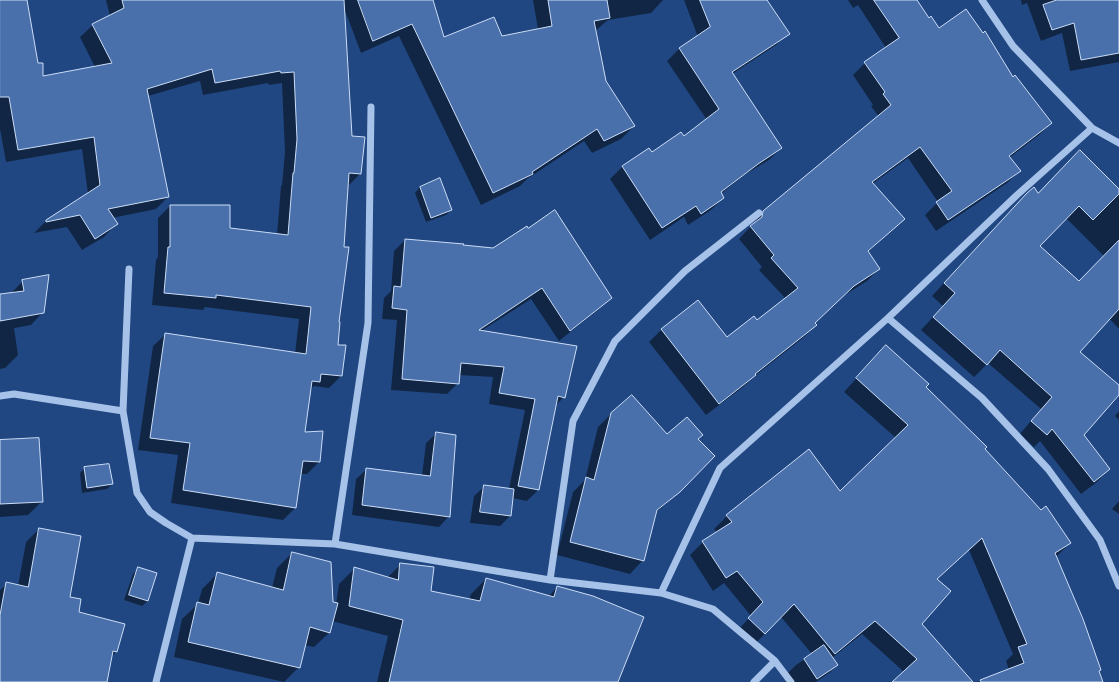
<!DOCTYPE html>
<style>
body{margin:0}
canvas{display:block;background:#204782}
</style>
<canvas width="1119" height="682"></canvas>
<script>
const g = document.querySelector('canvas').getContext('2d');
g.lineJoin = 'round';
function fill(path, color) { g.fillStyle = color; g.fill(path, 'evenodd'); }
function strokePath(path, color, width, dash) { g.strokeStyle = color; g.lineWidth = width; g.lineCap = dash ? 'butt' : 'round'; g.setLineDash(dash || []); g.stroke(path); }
const shadow = new Path2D(`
 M 0,0 L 26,0 L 37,65 L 42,77 L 95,67 L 80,37 L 93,25 L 110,16 L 106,0 L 432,0 L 443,38 L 501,37 L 538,29 L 533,0 L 663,0 L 651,13 L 608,20 L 595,31 L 606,81 L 634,126 L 621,139 L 592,153 L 584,141 L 527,179 L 520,186 L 481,205 L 399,36 L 361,53 L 344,8 L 351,137 L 360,174 L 347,187 L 337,345 L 341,376 L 329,388 L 314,386 L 309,391 L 304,433 L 319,462 L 307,474 L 300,474 L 295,508 L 283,520 L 171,503 L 178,455 L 138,450 L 153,346 L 166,334 L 295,354 L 299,319 L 205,307 L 203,310 L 152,305 L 156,260 L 158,257 L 158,218 L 170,206 L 229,229 L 277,235 L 281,186 L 282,185 L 285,152 L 282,83 L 269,85 L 268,83 L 203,95 L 200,81 L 148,96 L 168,197 L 156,209 L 112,218 L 116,224 L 104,237 L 82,250 L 67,227 L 34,233 L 46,221 L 88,194 L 82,149 L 6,162 L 0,129 Z
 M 684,0 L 768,0 L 766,1 L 788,33 L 776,45 L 732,74 L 781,148 L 769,160 L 744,175 L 721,194 L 723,198 L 711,210 L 688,225 L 684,217 L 650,240 L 610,179 L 622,167 L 649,150 L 651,154 L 684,138 L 707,120 L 667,61 L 680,48 L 698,37 Z
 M 848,0 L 916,0 L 928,20 L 939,29 L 1013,78 L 1051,123 L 1039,135 L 1009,158 L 1019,171 L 1007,183 L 936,231 L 925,215 L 938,202 L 908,158 L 872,184 L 891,231 L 868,252 L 879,269 L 867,281 L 840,298 L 814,323 L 816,325 L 804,337 L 756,375 L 743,387 L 706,415 L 649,342 L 662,329 L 727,338 L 757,321 L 786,299 L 759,270 L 762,267 L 739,239 L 764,212 L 879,117 L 871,106 L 873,105 L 853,75 L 865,63 L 886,48 L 858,5 L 853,8 Z
 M 1021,0 L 1119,0 L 1119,62 L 1070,71 L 1062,33 L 1041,41 L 1027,3 L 1022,5 Z
 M 440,180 L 451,210 L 446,215 L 426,222 L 415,193 L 420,187 Z
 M 1119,190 L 1119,329 L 1109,318 L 1079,352 L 1119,387 L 1119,394 L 1083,435 L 1109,469 L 1097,482 L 1081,494 L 1040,441 L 1034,447 L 1020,434 L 1041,409 L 988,363 L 974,377 L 921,330 L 943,306 L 932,296 L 1015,206 L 1038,194 ZM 1066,218 L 1104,256 L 1079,282 L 1039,247 Z
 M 405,240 L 611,297 L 600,308 L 559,341 L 531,299 L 481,331 L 564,397 L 554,407 L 538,490 L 527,501 L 512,498 L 510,516 L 500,526 L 470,523 L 474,496 L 485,486 L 509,489 L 525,410 L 489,404 L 493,377 L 459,375 L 458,383 L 447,394 L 391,390 L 397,320 L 382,319 L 384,298 L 391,291 L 394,251 Z
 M 23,281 L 43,312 L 31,325 L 14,328 L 18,355 L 5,368 L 0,369 L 0,295 L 10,294 Z
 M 873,360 L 925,387 L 1070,543 L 1056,557 L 1102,682 L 978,682 L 1009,670 L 1006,661 L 1013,654 L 969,550 L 937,579 L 921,624 L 971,682 L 893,682 L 904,672 L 862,634 L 832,658 L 837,665 L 829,673 L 816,682 L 785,682 L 790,677 L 788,673 L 796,665 L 812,654 L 781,617 L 752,647 L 736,632 L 751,616 L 724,583 L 713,591 L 690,555 L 703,542 L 717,532 L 714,529 L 727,516 L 840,493 L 896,438 L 844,392 Z
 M 1119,411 L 1119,420 L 1115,416 Z
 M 612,413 L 667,435 L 680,491 L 655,513 L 643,560 L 630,574 L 557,555 L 573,492 L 585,480 L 598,427 Z
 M 437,433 L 449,516 L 439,527 L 352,515 L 356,479 L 367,469 L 422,476 L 426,443 Z
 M 0,441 L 42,501 L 28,515 L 0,517 Z
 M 85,468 L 112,484 L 107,489 L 82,493 L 80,473 Z
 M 1119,501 L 1119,514 L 1112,509 Z
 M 39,529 L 69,598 L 78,613 L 124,625 L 116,652 L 111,657 L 106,682 L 0,682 L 0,590 L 7,584 L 18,586 L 26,542 Z
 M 292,553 L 332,603 L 336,604 L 339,584 L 354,569 L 387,578 L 401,564 L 430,591 L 469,600 L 471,594 L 486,579 L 549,596 L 557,587 L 617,682 L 377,682 L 388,636 L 332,621 L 330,632 L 314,647 L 304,645 L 299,667 L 284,682 L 174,657 L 182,619 L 198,604 L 202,589 L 217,574 L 272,588 L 277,568 Z
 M 138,569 L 156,574 L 148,601 L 142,606 L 124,600 L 133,574 Z`);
const building = new Path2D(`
 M 0,0 L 27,0 L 38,63 L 43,63 L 43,76 L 112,63 L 92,24 L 124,8 L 122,0 L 344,0 L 352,136 L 365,137 L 361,174 L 349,173 L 344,247 L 349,247 L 339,322 L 340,322 L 338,345 L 346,345 L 342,376 L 321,374 L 320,382 L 312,381 L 305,432 L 323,431 L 320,462 L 303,461 L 296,508 L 183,490 L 190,443 L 150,438 L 165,333 L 306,354 L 311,307 L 216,295 L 216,298 L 164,293 L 168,247 L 170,247 L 170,205 L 230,205 L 230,228 L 288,235 L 293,173 L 294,173 L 297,139 L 294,72 L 281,73 L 280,71 L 215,83 L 212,69 L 147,89 L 169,197 L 108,209 L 118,224 L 95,239 L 80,215 L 46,222 L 46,220 L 100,185 L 94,137 L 18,150 L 9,97 L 0,97 Z
 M 358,0 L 433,0 L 444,37 L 494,17 L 502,36 L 552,26 L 548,0 L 607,0 L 610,18 L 594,21 L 606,81 L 635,126 L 604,141 L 597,129 L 532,172 L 533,174 L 493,193 L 412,24 L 373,41 Z
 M 700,0 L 767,0 L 790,34 L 732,72 L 782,148 L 758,164 L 721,192 L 724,198 L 701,214 L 696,206 L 662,228 L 622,166 L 649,148 L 652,152 L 681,132 L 684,136 L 719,109 L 679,48 L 710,27 Z
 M 874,0 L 917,0 L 929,18 L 931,16 L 939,28 L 966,9 L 983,33 L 985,31 L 1013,77 L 1015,75 L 1052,123 L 1009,156 L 1021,171 L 948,220 L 936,202 L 952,191 L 920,147 L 872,182 L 905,219 L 868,251 L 880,269 L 854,286 L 815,323 L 817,325 L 755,374 L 756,375 L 719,404 L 661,329 L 698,300 L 727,337 L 754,316 L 757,320 L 798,288 L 771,258 L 774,255 L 750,226 L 762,217 L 763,211 L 891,105 L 883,94 L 885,92 L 864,62 L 899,38 Z
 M 1057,0 L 1119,0 L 1119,53 L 1081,60 L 1074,23 L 1052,30 L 1043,5 Z
 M 1080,150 L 1119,189 L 1119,194 L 1093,220 L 1079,206 L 1040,246 L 1079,281 L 1119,240 L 1119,309 L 1080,352 L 1119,385 L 1119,395 L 1084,435 L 1110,469 L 1094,482 L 1052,429 L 1047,435 L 1031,421 L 1052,397 L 1000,350 L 987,365 L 933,317 L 955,293 L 944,283 L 1027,193 L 1034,187 L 1038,193 Z
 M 440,178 L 452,210 L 431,218 L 420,187 Z
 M 555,210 L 612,298 L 570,331 L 542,288 L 479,330 L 577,346 L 565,398 L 558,396 L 539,490 L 518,486 L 535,399 L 499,393 L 504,367 L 461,363 L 459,384 L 402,379 L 407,310 L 392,308 L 394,286 L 401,287 L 405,239 L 464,244 L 463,245 L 493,248 L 527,226 L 528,228 Z
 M 49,275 L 44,313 L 0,321 L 0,294 L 24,291 L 22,280 Z
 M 886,345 L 929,384 L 926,387 L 987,447 L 985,449 L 1041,510 L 1046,506 L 1071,543 L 1055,553 L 1083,619 L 1101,670 L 1099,671 L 1103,682 L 981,682 L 980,680 L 1024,663 L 1018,647 L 1027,644 L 982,538 L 937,579 L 951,591 L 922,624 L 973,682 L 892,682 L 917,659 L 875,621 L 835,654 L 794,604 L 765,634 L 748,618 L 763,602 L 737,571 L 726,578 L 702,541 L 732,522 L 726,515 L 809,449 L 840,491 L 908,425 L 856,378 Z
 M 632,395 L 667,434 L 687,417 L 703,435 L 698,439 L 715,456 L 680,492 L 657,510 L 644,561 L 570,542 L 586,477 L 594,480 L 611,413 Z
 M 436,432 L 456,435 L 450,517 L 362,505 L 366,468 L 430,476 Z
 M 39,438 L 43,502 L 0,504 L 0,440 Z
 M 109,464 L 113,484 L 87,488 L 84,467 Z
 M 484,485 L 514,489 L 511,516 L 480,512 Z
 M 39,528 L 81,536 L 70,597 L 81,599 L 79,612 L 125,624 L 117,652 L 113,651 L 107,682 L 0,682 L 0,615 L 6,582 L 28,587 Z
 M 292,552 L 331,562 L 333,602 L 338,603 L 330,633 L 310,627 L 300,668 L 188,642 L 197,602 L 209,605 L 217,572 L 283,590 Z
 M 400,563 L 434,567 L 431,591 L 480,601 L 486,578 L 554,597 L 557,586 L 593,596 L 644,617 L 618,682 L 389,682 L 403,620 L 349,606 L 354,567 L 398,580 Z
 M 138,567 L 157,573 L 148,601 L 129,595 Z
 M 824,645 L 838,665 L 817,679 L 804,659 Z`);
const minor = new Path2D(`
 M 982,0 L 1013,46 L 1092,128 L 1119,143
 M 129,269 L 123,411 L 137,493 L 150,512 L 166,523 L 192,538 L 335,544 L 550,580 L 661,593 L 713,609 L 775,661 L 791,682
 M 888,318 L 982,398 L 1048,469 L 1100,540 L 1119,586
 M 0,396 L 14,394 L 123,411
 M 335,544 L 368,323 L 371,107
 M 550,580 L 573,421 L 615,341 L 685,271 L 759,213
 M 661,593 L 720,468 L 888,318 L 1017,195 L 1092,128
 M 156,682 L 192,538
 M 754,682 L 775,661`);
fill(shadow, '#0007');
fill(building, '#4970ab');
strokePath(building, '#cbddf6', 1);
strokePath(minor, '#a7c2e8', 7);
</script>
